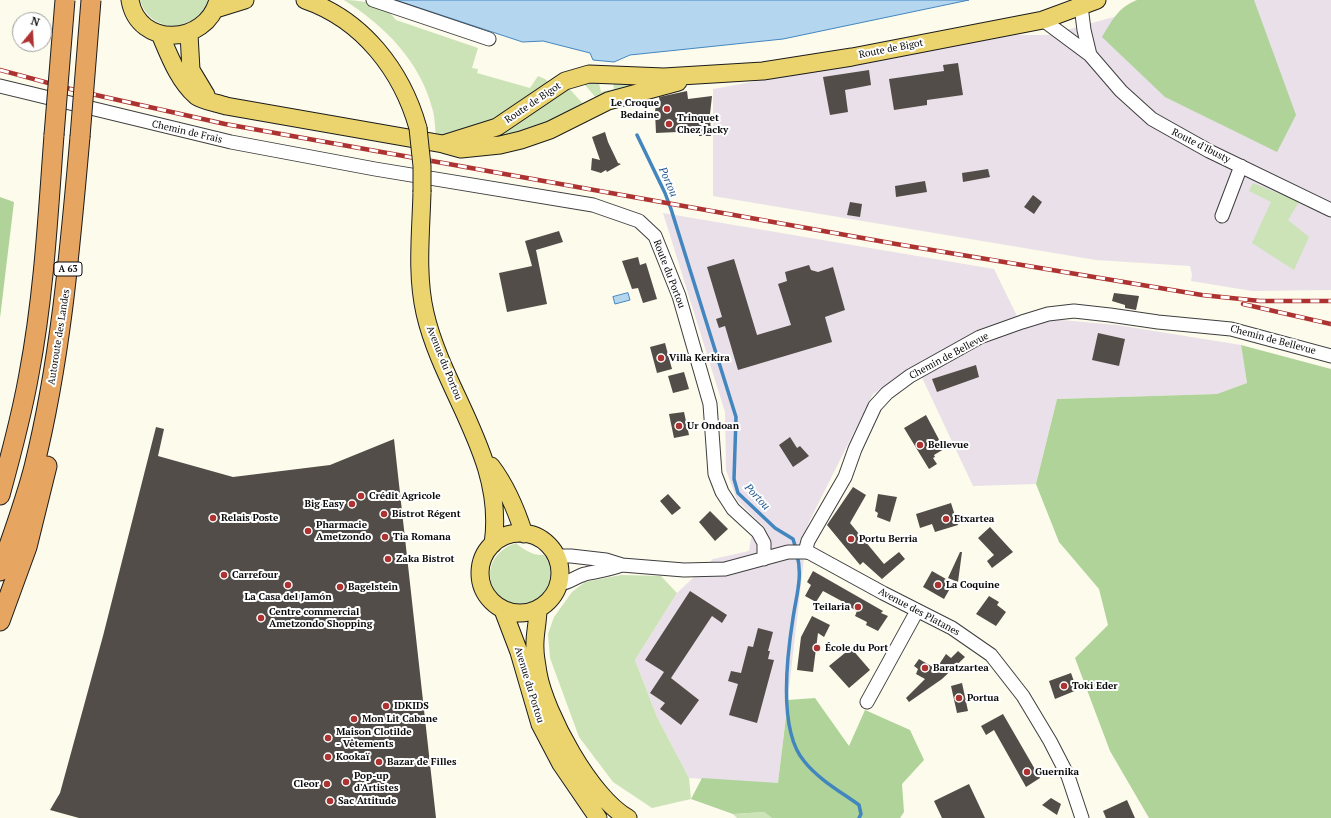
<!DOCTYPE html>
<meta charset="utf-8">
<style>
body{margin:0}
#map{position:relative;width:1331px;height:818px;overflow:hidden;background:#fdfbeb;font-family:"PT Serif",serif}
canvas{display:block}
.north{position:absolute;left:12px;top:12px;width:40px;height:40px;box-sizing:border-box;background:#fff;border:1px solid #9d9d9d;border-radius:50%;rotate:18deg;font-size:11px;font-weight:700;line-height:16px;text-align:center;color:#0b0b0b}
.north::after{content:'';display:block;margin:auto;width:14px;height:18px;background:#ac3331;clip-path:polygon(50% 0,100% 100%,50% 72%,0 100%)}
</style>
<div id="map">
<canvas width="1331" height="818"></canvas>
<div class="north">N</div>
</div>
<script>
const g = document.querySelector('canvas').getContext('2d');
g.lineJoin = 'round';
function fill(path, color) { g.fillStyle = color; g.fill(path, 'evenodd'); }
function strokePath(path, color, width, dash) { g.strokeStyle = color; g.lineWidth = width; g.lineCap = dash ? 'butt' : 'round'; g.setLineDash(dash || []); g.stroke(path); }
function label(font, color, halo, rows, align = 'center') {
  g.font = font + ' "PT Serif",serif'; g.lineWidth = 4; g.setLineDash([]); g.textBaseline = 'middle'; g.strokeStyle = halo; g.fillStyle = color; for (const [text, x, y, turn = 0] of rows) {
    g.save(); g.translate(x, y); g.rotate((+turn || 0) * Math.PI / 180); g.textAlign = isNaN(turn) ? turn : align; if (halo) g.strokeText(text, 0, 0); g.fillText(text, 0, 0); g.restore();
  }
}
const industrial = new Path2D(`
 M 1176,0 L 1331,0 L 1331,290 L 1252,291 L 1191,281 L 1192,275 L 1190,266 L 1096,260 L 713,196 L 713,89 L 1015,35 L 1048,35 Z
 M 663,213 L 994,269 L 1017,316 L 1117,325 L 1241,345 L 1247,383 L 1217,394 L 1057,399 L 1036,484 L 973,486 L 917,367 L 873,394 L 808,524 L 778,784 L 689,778 L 657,717 L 635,660 L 677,593 L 713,559 L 749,551 L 751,538 L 764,527 L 737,500 L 726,470 L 725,412 Z`);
const green = new Path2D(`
 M 140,0 L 209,0 C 198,34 150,35 140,0 Z
 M 344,0 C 362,0 385,4 396,20 L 478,48 L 472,68 L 478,69 L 477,73 L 530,88 L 538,76 L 545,79 L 550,83 L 505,115 L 436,138 C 435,129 435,119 433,111 C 421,62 385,26 344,0 Z
 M 598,79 L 601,92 L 614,89 L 613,81 L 652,82 L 597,99 L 585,85 L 585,80 Z
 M 567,86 L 585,106 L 559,121 L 483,144 Z
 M 1253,183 L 1299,202 L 1288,220 L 1309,237 L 1294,270 L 1252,243 L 1271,202 L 1249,191 Z
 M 516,543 C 524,550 534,556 544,555 C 551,564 553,576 548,587 C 545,594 538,600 530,602 C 492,615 470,559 516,543 Z
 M 621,575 L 661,576 L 677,593 L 635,660 L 657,717 L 689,778 L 691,799 L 652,808 L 613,782 L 579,737 L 550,658 L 548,634 L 554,617 L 572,592 L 585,582 Z
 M 764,812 L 772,818 L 737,818 L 733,814 Z`);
const forest = new Path2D(`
 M 1137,0 L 1254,0 L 1296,115 L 1277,152 L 1165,97 L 1102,37 C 1112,21 1118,7 1137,0 Z
 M 0,197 L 14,202 L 0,318 Z
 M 1241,345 L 1331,369 L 1331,818 L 1149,818 L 1110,751 L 1075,658 L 1108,625 L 1099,589 L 1059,542 L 1036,484 L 1057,399 L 1217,394 L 1247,383 Z
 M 815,698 L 849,746 L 865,710 L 910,730 L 924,760 L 902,784 L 904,812 L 900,818 L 772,818 L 764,812 L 733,814 L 691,799 L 702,778 L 778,783 L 788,700 Z`);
const water = new Path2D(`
 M 396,0 L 969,0 L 783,39 L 630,55 L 614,62 L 593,60 L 590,53 L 543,41 L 523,42 Z
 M 628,293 L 630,300 L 615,304 L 613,297 Z`);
const stream = new Path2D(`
 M 637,135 L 665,193 L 671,209 L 736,417 L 734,479 L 738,493 L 775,528 L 793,539 L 796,549
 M 797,555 C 803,576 796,597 793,618 C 787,656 778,730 804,761 C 818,779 841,792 859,805 L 861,814 L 859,818`);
const building = new Path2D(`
 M 958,63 L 963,95 L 927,100 L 927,105 L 894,110 L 889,79 L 944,71 L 943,65 Z
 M 869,70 L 871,85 L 845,90 L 848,112 L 830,115 L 823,77 Z
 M 687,91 L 688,99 L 712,96 L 710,114 L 711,136 L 699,136 L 699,131 L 656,133 L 655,112 L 656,103 L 660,103 L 659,97 Z
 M 605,132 L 608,142 L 618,163 L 621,164 L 607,172 L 606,170 L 601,173 L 591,170 L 592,158 L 600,160 L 592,137 Z
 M 988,169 L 990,177 L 963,182 L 962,173 Z
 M 925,181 L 927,192 L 896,197 L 895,186 Z
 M 1033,195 L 1042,202 L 1034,214 L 1024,207 Z
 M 850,202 L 862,204 L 860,217 L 847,215 Z
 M 559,231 L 563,242 L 536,250 L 547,304 L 507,312 L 499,273 L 532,266 L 525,241 Z
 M 638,257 L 640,265 L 646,263 L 657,299 L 643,303 L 638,288 L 632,289 L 622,261 Z
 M 734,259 L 757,335 L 791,325 L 778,284 L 787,281 L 785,272 L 809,265 L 811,270 L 818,272 L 833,267 L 845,310 L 825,317 L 832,342 L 738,370 L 725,326 L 719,328 L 716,319 L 722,317 L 707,267 Z
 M 1114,293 L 1139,296 L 1136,310 L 1125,308 L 1125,305 L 1112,301 Z
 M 1098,333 L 1125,339 L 1119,366 L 1092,360 Z
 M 665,343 L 672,369 L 657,373 L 650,347 Z
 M 976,365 L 979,377 L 937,392 L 932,379 Z
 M 684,372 L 689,389 L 673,393 L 668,376 Z
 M 684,412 L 689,435 L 674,438 L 669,414 Z
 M 926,415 L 944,449 L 934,455 L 935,457 L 933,458 L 937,464 L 929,469 L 904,428 Z
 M 156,427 L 164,429 L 158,456 L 233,477 L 330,465 L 394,439 L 436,818 L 79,818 L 50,810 L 60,793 L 103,636 Z
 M 790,437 L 797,448 L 800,446 L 809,456 L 793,467 L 779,445 Z
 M 853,487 L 866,495 L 850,523 L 884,564 L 899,552 L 905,559 L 882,579 L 863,562 L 860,565 L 827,525 Z
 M 668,494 L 681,508 L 672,515 L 660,501 Z
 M 878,494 L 897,497 L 890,522 L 877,517 L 878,513 L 875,511 Z
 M 951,503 L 958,525 L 935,532 L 932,524 L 920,528 L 916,514 Z
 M 710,511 L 728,529 L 715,541 L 699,522 Z
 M 990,527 L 1013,552 L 992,568 L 987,561 L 994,555 L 978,538 Z
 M 960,552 L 962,552 L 958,582 L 948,578 Z
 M 813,571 L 883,611 L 881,613 L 888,616 L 878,631 L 866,625 L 867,622 L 855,616 L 857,611 L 848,606 L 849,605 L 823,591 L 816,602 L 805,596 L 811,585 L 807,582 Z
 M 932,571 L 953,583 L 944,599 L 923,587 Z
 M 690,591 L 727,615 L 722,623 L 712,616 L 671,678 L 699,700 L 681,725 L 660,709 L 665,703 L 650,693 L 664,672 L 645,660 Z
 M 989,596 L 999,602 L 997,605 L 1006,612 L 996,626 L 976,614 Z
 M 812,616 L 830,625 L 824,637 L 818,633 L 813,672 L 797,670 L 801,637 Z
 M 758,628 L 773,632 L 768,651 L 770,651 L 768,659 L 774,660 L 757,723 L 729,715 L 738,684 L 728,681 L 731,671 L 741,673 L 748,646 L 753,647 Z
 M 851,648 L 870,670 L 849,688 L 829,666 Z
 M 958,651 L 965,657 L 942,679 L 909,702 L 906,698 L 925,679 L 916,674 L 918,669 L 914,666 L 919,659 L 936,669 L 946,654 L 951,658 Z
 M 1071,673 L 1077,690 L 1055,699 L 1049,681 Z
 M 962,683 L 968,711 L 957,713 L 951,686 Z
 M 1003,714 L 1040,778 L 1026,787 L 994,730 L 986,735 L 981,726 Z
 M 969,784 L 985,818 L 942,818 L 934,801 Z
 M 1051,798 L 1061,804 L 1057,815 L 1042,805 Z
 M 1127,800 L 1135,818 L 1106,818 L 1103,811 Z`);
const minor = new Path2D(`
 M 373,0 L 489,39
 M 1081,6 L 1084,30 L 1090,55
 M 1043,20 L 1090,55 L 1121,91 L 1152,119 L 1209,151 L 1331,210
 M 0,86 L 231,142 L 375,169 L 593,205 L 639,221 L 655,236 L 679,296 L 710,404 L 715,474 L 722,492 L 733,509 L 758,532 L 764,543 L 764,559
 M 1222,216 L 1241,166
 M 805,552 L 808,541 L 845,477 L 855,449 L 875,406 L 887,393 L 910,376 L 980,337 L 1022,322 L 1048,314 L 1074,311 L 1110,315 L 1158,322 L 1231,329 L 1331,356
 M 556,556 L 571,556 L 606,560 L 622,565 L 684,570 L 725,569 L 788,552 L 805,552 L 810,553 L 883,593 L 952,628 L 991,655 L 1023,696 L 1050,741 L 1068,776 L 1082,818
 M 559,584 C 569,583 575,577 585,574 C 598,571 609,570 622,565
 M 867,702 L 917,611`);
const major = new Path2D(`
 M 130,0 C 138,48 206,46 218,0
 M 305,0 C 363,20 402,71 418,128
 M 216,9 L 245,0
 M 160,34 C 169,55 178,80 196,96 C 203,101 217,103 226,106 L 443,144 L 461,149 L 500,145 L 521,140 L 550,130 L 608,101 L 678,82
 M 189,34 L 191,70 L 206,95
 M 443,144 L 497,127 L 565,81 L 589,74 L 664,77 L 763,71 L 852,57 L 1043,20 L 1097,0
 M 422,192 C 421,232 416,274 425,313 C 443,392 506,459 493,544
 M 491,466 C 507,487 516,509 524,534
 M480 573a40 40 0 1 1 80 0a40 40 0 1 1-80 0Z
 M 538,609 C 538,623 534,636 535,649 C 535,657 537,665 538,673 C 545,713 591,798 628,818
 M 503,610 L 519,652 L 540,724 L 561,764 L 598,818`);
const highway = new Path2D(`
 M 0,495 C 11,455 22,414 29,374 C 44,295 48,215 54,135
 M 0,571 C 12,537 25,502 34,467 C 61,358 70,248 80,137
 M 0,621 L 27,547 L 47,466`);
const rail = new Path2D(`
 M 0,70 L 78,91 L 225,124 L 896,244 L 1202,295 L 1260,301 L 1331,301
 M 1243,304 L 1331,324`);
const majorBridge = new Path2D(`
 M 418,128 L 422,166 L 422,192`);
const highwayBridge = new Path2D(`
 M 54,135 L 65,0
 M 80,137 L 91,0`);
const markers = [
 [667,109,4,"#ac3331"],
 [669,124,4,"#ac3331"],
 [661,358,4,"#ac3331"],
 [679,426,4,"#ac3331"],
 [920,445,4,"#ac3331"],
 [361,496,4,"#ac3331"],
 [352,504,4,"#ac3331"],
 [384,514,4,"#ac3331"],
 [213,518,4,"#ac3331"],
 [946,519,4,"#ac3331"],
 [308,531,4,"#ac3331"],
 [385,537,4,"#ac3331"],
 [851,539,4,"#ac3331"],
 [388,559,4,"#ac3331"],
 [224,575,4,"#ac3331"],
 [288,585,4,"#ac3331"],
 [938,585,4,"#ac3331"],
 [340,587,4,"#ac3331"],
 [858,607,4,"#ac3331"],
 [261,618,4,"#ac3331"],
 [817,648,4,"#ac3331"],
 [925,668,4,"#ac3331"],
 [1064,686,4,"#ac3331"],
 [959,698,4,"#ac3331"],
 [386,706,4,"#ac3331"],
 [354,719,4,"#ac3331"],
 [328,738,4,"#ac3331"],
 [328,757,4,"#ac3331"],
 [379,762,4,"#ac3331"],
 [1027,772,4,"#ac3331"],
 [346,782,4,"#ac3331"],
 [327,784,4,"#ac3331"],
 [330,801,4,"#ac3331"]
];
const shields = [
 [68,269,28]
];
const shieldNames = [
 ["A 63",68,269]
];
const streetNames = [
 ["Route de Bigot",891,49,-11],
 ["Route de Bigot",533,103,-34],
 ["Chemin de Frais",187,132,13],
 ["Route d'Ibusty",1201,146,27],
 ["Route du Portou",669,274,69],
 ["Autoroute des Landes",59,337,-81],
 ["Chemin de Bellevue",1273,340,15],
 ["Chemin de Bellevue",949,356,-28],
 ["Avenue du Portou",444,363,68],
 ["Avenue des Platanes",919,612,28],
 ["Avenue du Portou",529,685,73]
];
const poiNames = [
 ["Le Croque",659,103,"right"],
 ["Bedaine",659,115,"right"],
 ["Trinquet",677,118],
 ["Chez Jacky",677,130],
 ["Villa Kerkira",669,358],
 ["Ur Ondoan",687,426],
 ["Bellevue",928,445],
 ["Crédit Agricole",369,496],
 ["Big Easy",344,504,"right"],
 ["Bistrot Régent",392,514],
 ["Relais Poste",221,518],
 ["Etxartea",954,519],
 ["Pharmacie",316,525],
 ["Ametzondo",316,537],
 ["Tia Romana",393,537],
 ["Portu Berria",859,539],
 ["Zaka Bistrot",396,559],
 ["Carrefour",232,575],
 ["La Coquine",946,585],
 ["Bagelstein",348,587],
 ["La Casa del Jamón",288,597,"center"],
 ["Teilaria",850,607,"right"],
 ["Centre commercial",269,612],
 ["Ametzondo Shopping",269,624],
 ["École du Port",825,648],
 ["Baratzartea",933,668],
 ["Toki Eder",1072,686],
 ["Portua",967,698],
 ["IDKIDS",394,706],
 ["Mon Lit Cabane",362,719],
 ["Maison Clotilde",336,732],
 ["- Vêtements",336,744],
 ["Kookaï",336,757],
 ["Bazar de Filles",387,762],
 ["Guernika",1035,772],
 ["Pop-up",354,776],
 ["d'Artistes",354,788],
 ["Cleor",319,784,"right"],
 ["Sac Attitude",338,801]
];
const waterNames = [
 ["Portou",668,182,66],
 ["Portou",757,497,47]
];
fill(industrial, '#e9e0e9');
fill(green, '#cce3b8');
fill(forest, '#afd399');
fill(water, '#b4d6ef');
strokePath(water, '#4386bf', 1);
strokePath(stream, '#4386bf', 3.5);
fill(building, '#524d48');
strokePath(minor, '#3e3e3e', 15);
strokePath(major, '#1c1c1c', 19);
strokePath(highway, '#1c1c1c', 21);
strokePath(minor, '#fff', 13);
strokePath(major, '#ebd46d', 17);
strokePath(highway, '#e6a560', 19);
strokePath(rail, '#ac3331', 4.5);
strokePath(rail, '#fff', 3, [9]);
strokePath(majorBridge, '#1c1c1c', 19, []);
strokePath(highwayBridge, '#1c1c1c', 21, []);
strokePath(majorBridge, '#ebd46d', 17);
strokePath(highwayBridge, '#e6a560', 19);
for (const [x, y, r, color] of markers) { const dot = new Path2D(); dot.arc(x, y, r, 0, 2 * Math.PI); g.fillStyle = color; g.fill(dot); strokePath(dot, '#fff', 1.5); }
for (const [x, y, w] of shields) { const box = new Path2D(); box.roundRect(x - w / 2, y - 7, w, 14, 3); g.fillStyle = '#fff'; g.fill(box); strokePath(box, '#0b0b0b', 1); }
label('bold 9px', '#0b0b0b', null, shieldNames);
label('10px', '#0b0b0b', '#fff', streetNames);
label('bold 10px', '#0b0b0b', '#fff', poiNames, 'left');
label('italic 11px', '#21598f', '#fff', waterNames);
</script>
